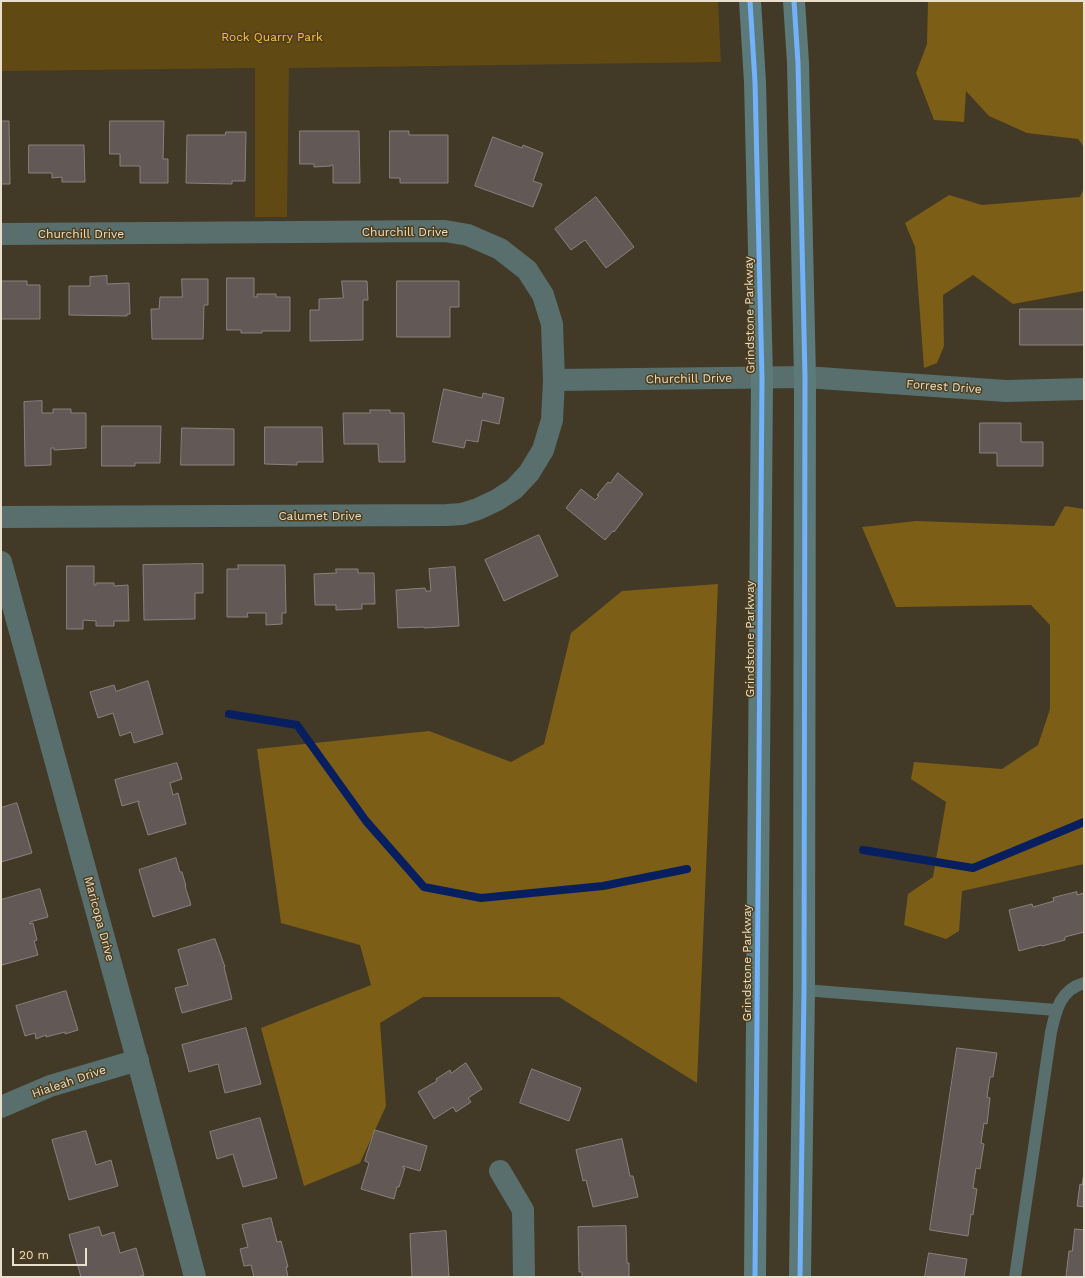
<!DOCTYPE html>
<style>
body{margin:0}
#map{position:relative;width:1085px;height:1278px;overflow:hidden;background:#423927;font-family:"Work Sans",sans-serif}
canvas{display:block}
.frame{position:absolute;inset:0;border:2px solid #e9dfcc;pointer-events:none}
.scale{position:absolute;left:12px;top:1248px;width:75px;height:18px;box-sizing:border-box;border:2px solid #e9dfcc;border-top:0;padding-left:5px;font-size:12px;line-height:14px;white-space:nowrap;color:#e9dfcc;-webkit-text-stroke:3px #4e3d1b;paint-order:stroke}
</style>
<div id="map">
<canvas width="1085" height="1278"></canvas>
<div class="frame"></div>
<div class="scale">20 m</div>
</div>
<script>
const g = document.querySelector('canvas').getContext('2d');
g.lineJoin = 'round';
function fill(path, color) { g.fillStyle = color; g.fill(path, 'evenodd'); }
function strokePath(path, color, width, dash) { g.strokeStyle = color; g.lineWidth = width; g.lineCap = dash ? 'butt' : 'round'; g.setLineDash(dash || []); g.stroke(path); }
function label(font, color, halo, rows, align = 'center') {
  g.font = font + ' "Work Sans",sans-serif'; g.lineWidth = 3; g.setLineDash([]); g.textBaseline = 'middle'; g.strokeStyle = halo; g.fillStyle = color; for (const [text, x, y, turn = 0] of rows) {
    g.save(); g.translate(x, y); g.rotate((+turn || 0) * Math.PI / 180); g.textAlign = isNaN(turn) ? turn : align; if (halo) g.strokeText(text, 0, 0); g.fillText(text, 0, 0); g.restore();
  }
}
const green = new Path2D(`
 M 1,1 L 718,1 L 721,62 L 289,68 L 287,217 L 255,217 L 255,68 L 1,71 Z`);
const forest = new Path2D(`
 M 928,1 L 1084,1 L 1084,147 L 1078,139 L 1027,133 L 989,116 L 966,91 L 964,122 L 934,120 L 916,73 L 927,44 Z
 M 1084,188 L 1084,291 L 1013,304 L 973,275 L 943,295 L 944,346 L 937,363 L 924,368 L 915,247 L 905,223 L 949,195 L 982,205 L 1080,197 Z
 M 1065,506 L 1084,509 L 1084,864 L 962,891 L 959,931 L 946,939 L 904,925 L 908,894 L 933,877 L 946,802 L 911,779 L 914,762 L 1002,769 L 1038,745 L 1050,709 L 1050,625 L 1031,605 L 896,607 L 862,527 L 916,521 L 1054,526 Z
 M 718,584 L 697,1083 L 559,997 L 423,997 L 380,1023 L 386,1106 L 360,1163 L 304,1186 L 261,1028 L 371,985 L 360,945 L 281,923 L 257,749 L 429,731 L 511,762 L 544,744 L 571,633 L 622,591 Z`);
const stream = new Path2D(`
 M 229,714 L 297,725 L 366,821 L 424,887 L 481,898 L 603,886 L 687,869
 M 863,850 L 973,868 L 1084,822`);
const building = new Path2D(`
 M 1,121 L 9,121 L 10,184 L 1,184 Z
 M 110,121 L 164,121 L 163,159 L 168,159 L 168,183 L 140,183 L 140,166 L 120,166 L 120,154 L 110,154 Z
 M 300,131 L 359,131 L 360,183 L 333,183 L 333,165 L 331,165 L 331,166 L 314,167 L 314,164 L 300,164 Z
 M 390,131 L 409,131 L 409,135 L 448,135 L 448,183 L 400,183 L 400,178 L 390,178 Z
 M 226,132 L 246,132 L 245,181 L 232,181 L 232,184 L 186,183 L 187,135 L 225,135 Z
 M 493,137 L 522,148 L 523,145 L 543,153 L 533,181 L 542,184 L 533,207 L 475,186 Z
 M 29,145 L 84,145 L 85,182 L 62,182 L 62,177 L 52,178 L 52,173 L 29,173 Z
 M 596,197 L 634,247 L 606,268 L 585,240 L 571,250 L 555,229 Z
 M 107,276 L 107,284 L 129,283 L 130,314 L 127,314 L 127,316 L 69,315 L 69,286 L 90,286 L 90,277 Z
 M 227,278 L 254,278 L 254,297 L 257,297 L 257,294 L 276,294 L 276,297 L 290,297 L 290,331 L 262,331 L 262,333 L 241,333 L 241,330 L 227,330 Z
 M 182,279 L 208,279 L 208,305 L 204,305 L 203,339 L 152,339 L 151,309 L 159,309 L 160,297 L 182,297 Z
 M 1,281 L 27,281 L 27,285 L 40,285 L 40,319 L 1,319 Z
 M 342,281 L 367,281 L 368,300 L 363,300 L 363,340 L 310,341 L 310,310 L 319,310 L 319,299 L 343,298 Z
 M 397,281 L 459,281 L 459,307 L 450,307 L 450,337 L 397,337 Z
 M 1020,309 L 1084,309 L 1084,345 L 1020,345 Z
 M 444,389 L 482,398 L 483,393 L 504,398 L 499,424 L 482,420 L 478,442 L 466,440 L 464,448 L 433,442 Z
 M 42,401 L 42,413 L 53,413 L 53,409 L 71,409 L 71,413 L 86,413 L 86,448 L 54,450 L 54,448 L 51,448 L 51,465 L 25,466 L 24,402 Z
 M 370,410 L 390,410 L 390,413 L 404,413 L 405,462 L 379,462 L 378,444 L 344,444 L 343,413 L 370,413 Z
 M 980,423 L 1021,423 L 1021,442 L 1043,442 L 1043,466 L 997,466 L 997,453 L 980,453 Z
 M 102,426 L 161,426 L 160,463 L 135,463 L 135,466 L 102,466 Z
 M 265,427 L 322,427 L 323,462 L 297,462 L 297,465 L 265,464 Z
 M 182,428 L 234,429 L 234,465 L 181,465 Z
 M 618,473 L 643,494 L 614,532 L 613,531 L 605,540 L 566,508 L 581,489 L 595,500 L 599,496 L 597,495 L 608,482 L 610,483 Z
 M 539,535 L 558,576 L 504,601 L 485,560 Z
 M 203,564 L 203,593 L 195,593 L 195,619 L 144,620 L 143,565 Z
 M 238,565 L 285,565 L 286,613 L 282,613 L 282,624 L 266,625 L 266,613 L 247,613 L 248,617 L 227,617 L 227,569 L 238,569 Z
 M 67,566 L 94,566 L 94,585 L 96,585 L 96,583 L 114,583 L 114,586 L 128,585 L 129,621 L 114,621 L 114,626 L 96,626 L 96,621 L 83,620 L 83,629 L 67,629 Z
 M 455,567 L 459,626 L 424,628 L 424,627 L 398,628 L 396,590 L 425,588 L 426,591 L 431,591 L 429,569 Z
 M 336,569 L 358,569 L 358,573 L 374,573 L 375,604 L 362,604 L 362,609 L 336,610 L 336,605 L 315,605 L 314,574 L 336,573 Z
 M 148,681 L 163,734 L 134,743 L 131,732 L 120,736 L 113,713 L 98,718 L 90,692 L 114,685 L 116,691 Z
 M 177,763 L 182,779 L 170,783 L 173,795 L 178,793 L 186,824 L 148,835 L 138,803 L 139,803 L 139,801 L 122,806 L 115,780 Z
 M 17,803 L 32,853 L 1,862 L 1,808 Z
 M 176,858 L 180,872 L 182,872 L 186,886 L 185,886 L 191,905 L 153,917 L 139,870 Z
 M 40,889 L 48,917 L 30,922 L 30,924 L 33,923 L 37,940 L 34,941 L 38,955 L 2,965 L 1,960 L 1,900 Z
 M 1077,892 L 1077,895 L 1084,893 L 1084,932 L 1065,937 L 1065,940 L 1042,946 L 1041,945 L 1019,951 L 1009,910 L 1032,904 L 1033,907 L 1054,901 L 1053,898 Z
 M 215,939 L 225,967 L 224,967 L 232,999 L 182,1013 L 175,988 L 188,985 L 178,950 Z
 M 66,991 L 78,1030 L 65,1034 L 65,1032 L 46,1037 L 46,1035 L 36,1039 L 35,1033 L 25,1036 L 16,1006 Z
 M 246,1028 L 261,1084 L 225,1093 L 218,1064 L 189,1072 L 182,1045 Z
 M 957,1048 L 997,1053 L 993,1077 L 990,1077 L 987,1097 L 990,1098 L 987,1124 L 984,1123 L 981,1143 L 984,1144 L 980,1169 L 976,1168 L 973,1188 L 977,1189 L 973,1215 L 971,1214 L 968,1236 L 930,1230 Z
 M 466,1063 L 482,1089 L 468,1098 L 471,1102 L 456,1112 L 453,1107 L 434,1119 L 418,1092 L 437,1081 L 436,1079 L 450,1070 L 451,1073 Z
 M 532,1069 L 581,1088 L 569,1121 L 520,1103 Z
 M 260,1118 L 277,1178 L 243,1187 L 233,1154 L 217,1159 L 210,1132 Z
 M 375,1130 L 427,1146 L 420,1171 L 403,1166 L 403,1168 L 405,1168 L 399,1187 L 397,1187 L 394,1199 L 361,1189 L 369,1163 L 365,1161 Z
 M 86,1131 L 96,1165 L 111,1160 L 118,1186 L 69,1200 L 52,1140 Z
 M 622,1139 L 630,1176 L 633,1176 L 638,1197 L 593,1207 L 586,1180 L 583,1181 L 576,1150 Z
 M 1084,1171 L 1084,1207 L 1077,1206 L 1080,1184 L 1082,1185 Z
 M 271,1218 L 277,1242 L 281,1241 L 288,1267 L 286,1267 L 288,1277 L 254,1277 L 251,1265 L 244,1266 L 240,1249 L 248,1247 L 242,1225 Z
 M 626,1226 L 627,1263 L 629,1263 L 629,1277 L 582,1277 L 582,1272 L 579,1272 L 578,1227 Z
 M 99,1227 L 102,1236 L 114,1232 L 120,1253 L 136,1248 L 144,1275 L 137,1277 L 81,1277 L 69,1235 Z
 M 1075,1229 L 1084,1230 L 1084,1277 L 1068,1277 L 1066,1276 L 1069,1251 L 1072,1251 Z
 M 446,1231 L 449,1277 L 412,1277 L 410,1234 Z
 M 929,1253 L 967,1259 L 964,1277 L 925,1277 Z`);
const service = new Path2D(`
 M 804,990 L 1056,1010
 M 1015,1277 L 1051,1032 C 1056,1010 1060,990 1084,983`);
const minor = new Path2D(`
 M 1,234 L 445,231 L 468,235 L 500,249 L 527,270 L 543,295 L 552,324 L 554,380 L 552,420 L 543,450 L 529,473 L 514,489 L 497,500 L 478,509 L 462,514 L 447,515 L 1,517
 M 554,380 L 805,377 L 1006,391 L 1084,389
 M 1,562 L 145,1088 L 195,1277
 M 1,1107 L 50,1086 L 138,1060
 M 500,1171 L 523,1210 L 524,1277`);
const primary = new Path2D(`
 M 750,1 L 755,82 L 762,378 L 755,1277
 M 794,1 L 798,63 L 805,377 L 804,990 L 800,1277`);
const cycleway = new Path2D(`
 M 750,1 L 755,82 L 762,378 L 755,1277
 M 794,1 L 798,63 L 805,377 L 804,990 L 800,1277`);
const parkNames = [
 ["Rock Quarry Park",272,37]
];
const streetNames = [
 ["Churchill Drive",405,232],
 ["Churchill Drive",81,234],
 ["Grindstone Parkway",750,315,-91],
 ["Churchill Drive",689,379,-1],
 ["Forrest Drive",944,387,4],
 ["Calumet Drive",320,516],
 ["Grindstone Parkway",750,639,-90],
 ["Maricopa Drive",99,919,75],
 ["Grindstone Parkway",747,963,-90],
 ["Hialeah Drive",69,1082,-19]
];
fill(green, '#604913');
fill(forest, '#7c5e17');
strokePath(stream, '#071f5f', 8);
fill(building, '#625957');
strokePath(building, '#8a807e', 1);
strokePath(service, '#586f6d', 12);
strokePath(minor, '#586f6d', 22);
strokePath(primary, '#5c7a7a', 22);
strokePath(cycleway, '#73b2f8', 5);
label('12px', '#fcc13a', '#4e3d1b', parkNames);
label('12px', '#e9dfcc', '#4e3d1b', streetNames);
</script>
